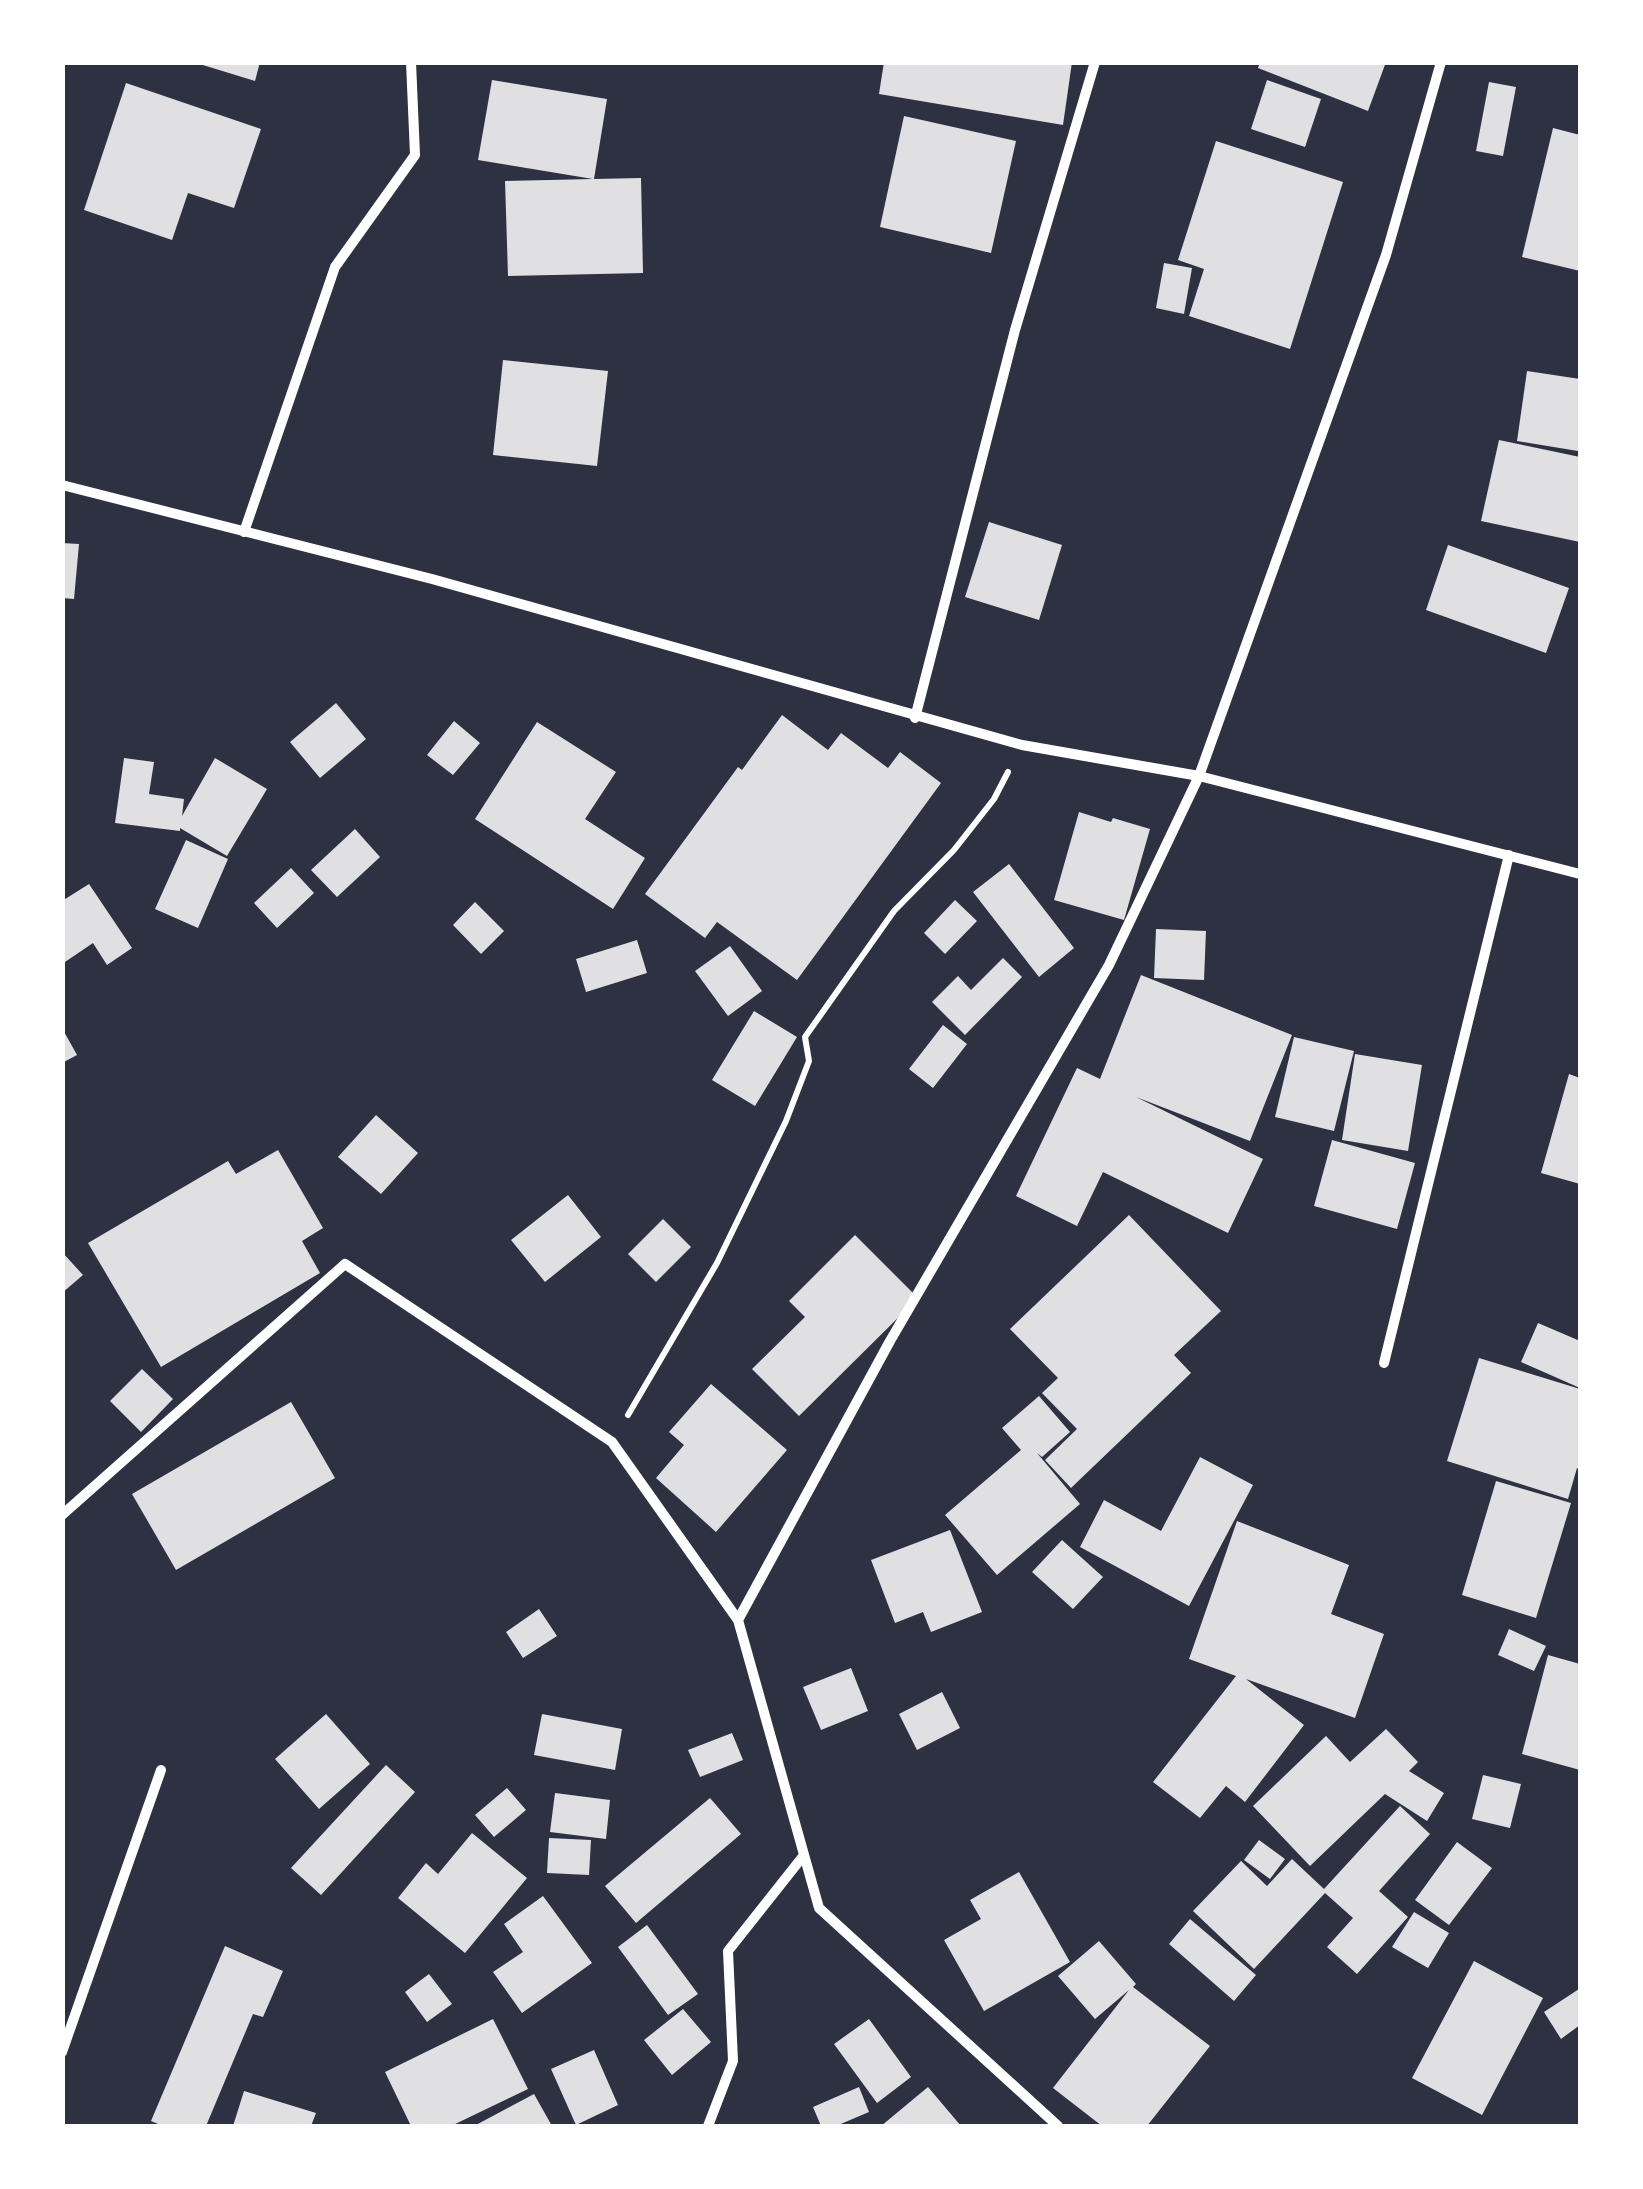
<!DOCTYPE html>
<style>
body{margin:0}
#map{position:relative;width:1643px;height:2189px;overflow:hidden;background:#2d3142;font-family:Poppins,sans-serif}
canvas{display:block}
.frame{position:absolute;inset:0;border:65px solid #fff;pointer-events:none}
</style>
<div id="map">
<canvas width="1643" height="2189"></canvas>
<div class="frame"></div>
</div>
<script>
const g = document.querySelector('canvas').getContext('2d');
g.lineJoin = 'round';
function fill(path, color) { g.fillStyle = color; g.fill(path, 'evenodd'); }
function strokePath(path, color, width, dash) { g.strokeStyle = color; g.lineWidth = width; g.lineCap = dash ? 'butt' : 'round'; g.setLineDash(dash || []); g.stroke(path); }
const building = new Path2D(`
 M 193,62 L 260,62 L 255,81 Z
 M 884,62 L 1072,62 L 1063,125 L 879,94 Z
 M 1260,62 L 1386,62 L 1368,111 L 1258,68 Z
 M 492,80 L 607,99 L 594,179 L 641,178 L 643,273 L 508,276 L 505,181 L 593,179 L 478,160 Z
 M 1267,80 L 1321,99 L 1305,147 L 1251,129 Z
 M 1489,82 L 1516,87 L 1503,156 L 1476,151 Z
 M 126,83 L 261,129 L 234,208 L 188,193 L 172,240 L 84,210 Z
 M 904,116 L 1016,141 L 991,253 L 880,227 Z
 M 1553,128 L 1580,135 L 1580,271 L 1522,257 Z
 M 1216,141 L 1343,182 L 1290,349 L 1189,316 L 1204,269 L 1178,260 Z
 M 1164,263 L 1192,268 L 1184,314 L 1156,308 Z
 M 503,360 L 608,371 L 597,466 L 493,455 Z
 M 1527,371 L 1580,379 L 1578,451 L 1517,441 Z
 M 1499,440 L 1580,457 L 1580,542 L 1481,521 Z
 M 989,522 L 1062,545 L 1039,620 L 965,597 Z
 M 62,543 L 79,544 L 74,599 L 62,598 Z
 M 1448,545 L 1569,588 L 1546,653 L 1426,610 Z
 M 336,703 L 366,739 L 320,778 L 290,742 Z
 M 782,715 L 828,750 L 841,733 L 888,768 L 900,752 L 941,783 L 797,980 L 717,922 L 705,938 L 645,894 L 738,767 L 742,770 Z
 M 454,721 L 480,743 L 453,775 L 427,755 Z
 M 537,722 L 616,772 L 585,819 L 645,858 L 613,909 L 475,819 Z
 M 124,758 L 154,762 L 149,794 L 184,799 L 182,816 L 215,758 L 267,789 L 227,856 L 180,828 L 180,831 L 115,823 Z
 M 1079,812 L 1111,822 L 1113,818 L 1150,829 L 1124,920 L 1054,900 Z
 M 355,829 L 380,857 L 337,897 L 311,870 Z
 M 186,840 L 228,859 L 198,928 L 155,909 Z
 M 1009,864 L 1074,948 L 1039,977 L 973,892 Z
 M 291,868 L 314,893 L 277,928 L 254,903 Z
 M 89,884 L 132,948 L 107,965 L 93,943 L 62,964 L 62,901 Z
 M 955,900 L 977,921 L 945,954 L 924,933 Z
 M 475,902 L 504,931 L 481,954 L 453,925 Z
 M 1156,929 L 1206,931 L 1204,980 L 1154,978 Z
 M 637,940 L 647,973 L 586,992 L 576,959 Z
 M 730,946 L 762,991 L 728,1016 L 695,971 Z
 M 1003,958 L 1022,977 L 965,1035 L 932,1002 L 958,976 L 971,990 Z
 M 1141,975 L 1292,1035 L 1250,1141 L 1136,1097 L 1263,1159 L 1228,1233 L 1103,1172 L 1077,1226 L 1016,1196 L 1077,1068 L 1100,1079 Z
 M 754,1011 L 797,1037 L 755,1106 L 712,1080 Z
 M 943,1025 L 967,1044 L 933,1088 L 909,1069 Z
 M 62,1028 L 77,1055 L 62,1063 Z
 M 1294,1037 L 1354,1051 L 1334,1131 L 1275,1117 Z
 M 1355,1054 L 1422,1065 L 1408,1151 L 1342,1140 Z
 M 1569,1074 L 1580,1078 L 1580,1184 L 1541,1173 Z
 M 376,1115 L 418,1153 L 381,1194 L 338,1157 Z
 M 1332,1140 L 1415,1163 L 1397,1229 L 1314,1206 Z
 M 278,1150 L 323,1228 L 302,1241 L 320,1273 L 161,1367 L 88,1243 L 228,1161 L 236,1174 Z
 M 568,1195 L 601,1237 L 545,1282 L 511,1240 Z
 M 1129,1215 L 1221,1311 L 1174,1355 L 1191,1373 L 1071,1488 L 1045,1460 L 1077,1429 L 1042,1393 L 1058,1378 L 1010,1329 Z
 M 663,1219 L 691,1247 L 656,1282 L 628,1254 Z
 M 855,1235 L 918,1298 L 799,1416 L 752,1369 L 805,1317 L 789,1301 Z
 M 62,1252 L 83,1275 L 62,1293 Z
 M 1538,1323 L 1580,1341 L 1580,1388 L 1521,1362 Z
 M 1479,1358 L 1580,1389 L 1580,1470 L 1577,1468 L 1568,1499 L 1447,1461 Z
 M 142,1369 L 173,1399 L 141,1432 L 110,1401 Z
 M 711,1384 L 787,1450 L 716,1532 L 656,1478 L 684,1445 L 669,1432 Z
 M 1039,1396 L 1070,1432 L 1042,1457 L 1037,1453 L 1080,1504 L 997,1575 L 945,1515 L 1021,1450 L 1002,1428 Z
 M 291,1402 L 335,1478 L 176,1570 L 132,1494 Z
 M 1200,1457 L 1253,1485 L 1189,1606 L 1080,1547 L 1104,1500 L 1161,1531 Z
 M 1496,1481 L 1571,1503 L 1536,1618 L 1462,1595 Z
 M 1237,1521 L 1349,1565 L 1331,1614 L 1384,1634 L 1355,1718 L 1246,1679 L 1304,1725 L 1245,1802 L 1226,1786 L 1200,1818 L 1153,1782 L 1236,1676 L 1189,1659 Z
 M 950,1530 L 982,1612 L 931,1632 L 923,1612 L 895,1623 L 871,1560 Z
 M 1062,1540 L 1103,1577 L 1073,1609 L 1032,1572 Z
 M 539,1609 L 557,1636 L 523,1658 L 506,1632 Z
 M 1509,1629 L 1546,1646 L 1534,1671 L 1498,1655 Z
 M 1548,1655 L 1580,1664 L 1580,1770 L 1522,1754 Z
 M 851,1668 L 868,1711 L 821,1730 L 803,1687 Z
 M 942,1692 L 960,1728 L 917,1750 L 899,1714 Z
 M 326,1714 L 370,1764 L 319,1809 L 275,1759 Z
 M 542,1714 L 622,1729 L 615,1770 L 534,1755 Z
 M 1386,1729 L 1418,1762 L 1409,1771 L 1444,1793 L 1427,1821 L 1385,1794 L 1310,1866 L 1253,1806 L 1326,1736 L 1350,1762 Z
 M 732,1733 L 743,1760 L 700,1777 L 688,1750 Z
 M 386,1765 L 415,1792 L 321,1895 L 291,1868 Z
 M 1483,1775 L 1521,1784 L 1510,1828 L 1472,1819 Z
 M 507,1788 L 526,1810 L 494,1837 L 475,1815 Z
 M 555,1793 L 610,1800 L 606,1839 L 550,1832 Z
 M 710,1798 L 741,1834 L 636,1923 L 605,1886 Z
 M 1400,1806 L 1430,1834 L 1379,1891 L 1408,1917 L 1357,1974 L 1327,1947 L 1353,1918 L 1325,1893 L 1254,1969 L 1193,1911 L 1241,1861 L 1267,1886 L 1292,1859 L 1324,1889 Z
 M 472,1833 L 527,1878 L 465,1953 L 398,1898 L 426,1863 L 438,1874 Z
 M 549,1838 L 591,1840 L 589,1875 L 547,1873 Z
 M 1259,1840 L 1285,1859 L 1270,1879 L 1244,1860 Z
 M 1457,1842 L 1492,1868 L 1449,1925 L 1415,1900 Z
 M 1019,1872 L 1070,1962 L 984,2011 L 944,1940 L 981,1919 L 970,1900 Z
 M 543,1896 L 592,1963 L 522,2013 L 493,1972 L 523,1952 L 504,1924 Z
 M 1414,1912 L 1449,1933 L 1428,1968 L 1392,1947 Z
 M 1190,1919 L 1256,1975 L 1234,2001 L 1169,1944 Z
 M 647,1925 L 698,1994 L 668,2015 L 618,1947 Z
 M 1099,1941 L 1136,1984 L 1133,1987 L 1210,2046 L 1147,2126 L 1102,2126 L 1053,2088 L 1129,1990 L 1095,2019 L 1058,1976 Z
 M 225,1946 L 283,1971 L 263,2017 L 253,2014 L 206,2126 L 163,2126 L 151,2121 Z
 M 1474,1961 L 1543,1998 L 1482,2115 L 1412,2078 Z
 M 429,1974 L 452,2004 L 427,2022 L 405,1992 Z
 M 1579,1989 L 1580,2025 L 1561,2039 L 1544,2012 Z
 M 683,2009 L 711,2042 L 672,2075 L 644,2040 Z
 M 493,2019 L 528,2089 L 451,2126 L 411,2126 L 385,2072 Z
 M 869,2019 L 911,2077 L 877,2103 L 834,2044 Z
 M 594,2050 L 618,2105 L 576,2125 L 551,2069 Z
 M 859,2087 L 869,2112 L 836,2126 L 821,2126 L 813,2107 Z
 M 928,2087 L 961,2126 L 881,2126 Z
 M 244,2091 L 316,2113 L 311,2126 L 233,2126 Z
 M 534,2094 L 552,2126 L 474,2126 Z`);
const path = new Path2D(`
 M 628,1415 L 717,1263 L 786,1121 L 809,1061 L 805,1037 L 894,911 L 954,850 L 994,799 L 1008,772`);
const minor = new Path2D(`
 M 62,485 L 432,579 L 1022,745 L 1199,776 L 1580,874
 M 244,532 L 335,267 L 415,155 L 411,62
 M 915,718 L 1015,330 L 1095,62
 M 1384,1363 L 1509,855
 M 62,1515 L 345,1264 L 612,1442 L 738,1620 L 819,1908 L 1058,2126
 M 738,1620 L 890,1341 L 1109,965 L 1199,776 L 1386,255 L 1441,62
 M 62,2052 L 161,1770
 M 708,2126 L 733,2061 L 728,1951 L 804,1855`);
fill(building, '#e0e0e3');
strokePath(path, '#fff', 6);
strokePath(minor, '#fff', 10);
</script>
